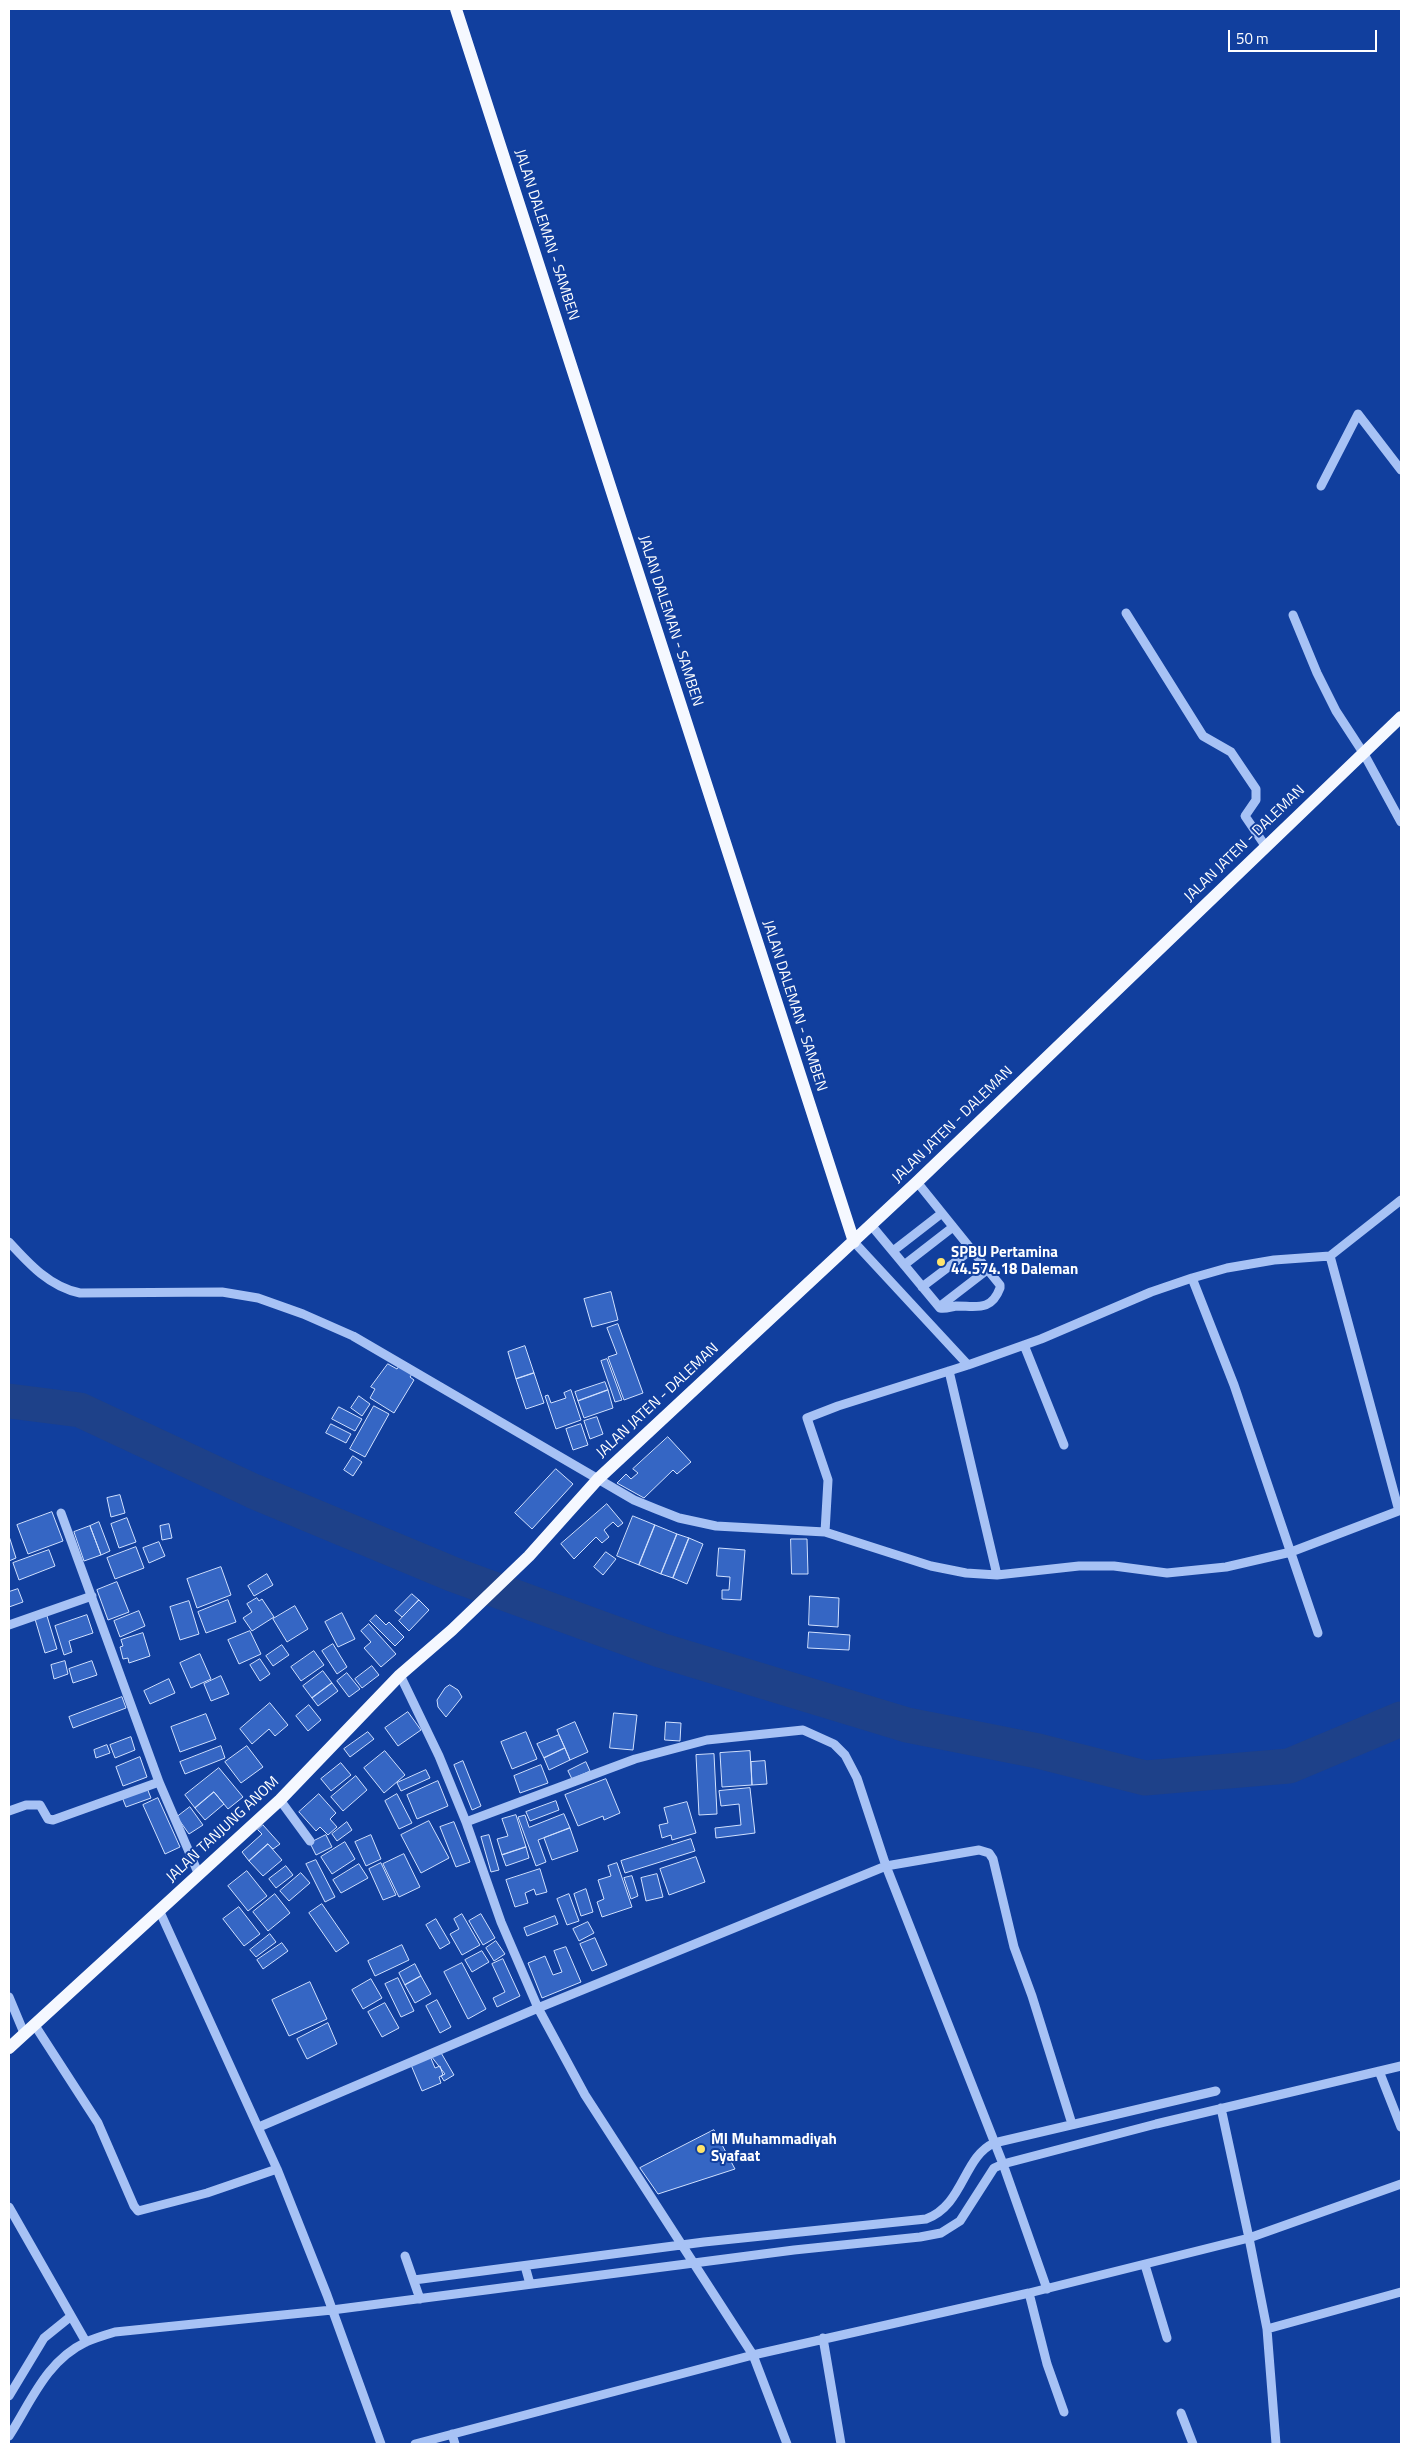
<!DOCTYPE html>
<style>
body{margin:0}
#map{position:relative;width:1410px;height:2453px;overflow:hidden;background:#113f9e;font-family:"Titillium Web",sans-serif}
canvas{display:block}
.frame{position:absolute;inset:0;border:10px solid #fff;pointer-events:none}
.scale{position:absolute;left:1228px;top:30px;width:149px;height:22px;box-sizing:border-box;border:2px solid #fff;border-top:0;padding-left:6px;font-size:15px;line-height:18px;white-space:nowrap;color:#fff;-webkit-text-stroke:4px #113f9e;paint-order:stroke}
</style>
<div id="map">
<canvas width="1410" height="2453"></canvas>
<div class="frame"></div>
<div class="scale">50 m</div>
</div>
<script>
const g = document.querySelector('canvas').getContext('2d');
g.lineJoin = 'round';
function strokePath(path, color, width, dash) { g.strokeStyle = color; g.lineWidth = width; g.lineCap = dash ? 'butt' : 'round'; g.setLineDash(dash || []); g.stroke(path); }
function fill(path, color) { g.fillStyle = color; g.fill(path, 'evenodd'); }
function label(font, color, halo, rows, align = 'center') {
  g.font = font + ' "Titillium Web",sans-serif'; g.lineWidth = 4; g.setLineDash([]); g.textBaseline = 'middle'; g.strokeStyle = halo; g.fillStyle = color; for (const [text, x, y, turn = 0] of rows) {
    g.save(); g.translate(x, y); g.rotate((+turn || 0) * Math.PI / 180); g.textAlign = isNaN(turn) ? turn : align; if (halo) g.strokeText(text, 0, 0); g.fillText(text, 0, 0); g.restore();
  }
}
const river = new Path2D(`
 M 9,1401 L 80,1410 L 253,1491 L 452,1574 L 660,1650 L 907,1725 L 1038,1751 L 1145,1778 L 1289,1766 L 1401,1719`);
const building = new Path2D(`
 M 611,1292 L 618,1320 L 592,1327 L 584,1299 Z
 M 618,1324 L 643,1393 L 624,1400 L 608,1357 L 617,1354 L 607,1328 Z
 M 525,1346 L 534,1373 L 516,1379 L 508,1352 Z
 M 607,1359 L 622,1400 L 615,1402 L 601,1361 Z
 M 388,1364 L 397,1369 L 399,1366 L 412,1374 L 410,1377 L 414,1380 L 394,1413 L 370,1398 L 375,1389 L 371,1387 Z
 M 534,1373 L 544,1403 L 526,1409 L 516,1379 Z
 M 605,1382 L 608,1390 L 578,1401 L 575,1392 Z
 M 571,1390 L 581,1420 L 556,1429 L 545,1396 L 548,1395 L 551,1403 L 566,1398 L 564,1393 Z
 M 608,1390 L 613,1408 L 584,1418 L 578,1401 Z
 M 359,1396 L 370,1404 L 362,1416 L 351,1408 Z
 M 374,1406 L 389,1414 L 365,1457 L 350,1449 Z
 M 339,1407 L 362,1419 L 355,1431 L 332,1419 Z
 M 597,1417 L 603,1434 L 590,1439 L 584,1421 Z
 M 331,1424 L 351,1434 L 346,1443 L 326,1433 Z
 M 581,1424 L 588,1445 L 573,1450 L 566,1429 Z
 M 668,1437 L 691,1462 L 677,1474 L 673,1470 L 644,1498 L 617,1483 L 626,1474 L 631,1479 L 638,1473 L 633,1469 Z
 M 353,1456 L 362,1462 L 353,1476 L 344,1470 Z
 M 556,1469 L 573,1484 L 532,1529 L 515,1513 Z
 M 120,1495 L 125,1513 L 111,1517 L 107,1498 Z
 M 607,1504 L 623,1523 L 618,1527 L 613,1522 L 604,1530 L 609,1537 L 602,1543 L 596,1537 L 574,1559 L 561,1544 Z
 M 52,1512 L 63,1541 L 28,1554 L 17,1525 Z
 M 633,1516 L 655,1525 L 639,1565 L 617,1556 Z
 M 127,1518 L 136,1542 L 119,1548 L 111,1524 Z
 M 99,1522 L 110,1551 L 101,1555 L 90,1526 Z
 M 169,1524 L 172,1538 L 162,1540 L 160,1526 Z
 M 655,1525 L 677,1534 L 661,1574 L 639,1565 Z
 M 90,1526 L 101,1555 L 84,1561 L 74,1532 Z
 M 677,1534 L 689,1538 L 673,1578 L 661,1574 Z
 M 9,1536 L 16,1558 L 9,1561 Z
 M 689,1538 L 703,1544 L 687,1584 L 673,1578 Z
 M 791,1539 L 807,1539 L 808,1574 L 792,1574 Z
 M 159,1542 L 165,1556 L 149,1563 L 143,1548 Z
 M 136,1547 L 144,1568 L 115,1579 L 107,1558 Z
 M 719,1548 L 745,1550 L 741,1600 L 722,1599 L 722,1590 L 729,1590 L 730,1577 L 717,1576 Z
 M 49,1550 L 55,1566 L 19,1580 L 13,1563 Z
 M 606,1552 L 616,1559 L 603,1575 L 594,1567 Z
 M 221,1567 L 231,1595 L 197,1608 L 187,1579 Z
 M 267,1574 L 273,1585 L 254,1596 L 248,1586 Z
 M 117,1582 L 129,1612 L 108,1620 L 97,1590 Z
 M 18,1589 L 23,1602 L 9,1607 L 9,1592 Z
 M 412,1594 L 419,1600 L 402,1617 L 395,1611 Z
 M 810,1596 L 839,1598 L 838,1627 L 809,1625 Z
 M 257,1598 L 259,1601 L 262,1599 L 274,1617 L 252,1631 L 243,1618 L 252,1612 L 247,1604 Z
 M 228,1600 L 236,1622 L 206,1633 L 198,1612 Z
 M 419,1600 L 429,1610 L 409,1631 L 399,1621 Z
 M 189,1601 L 199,1634 L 180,1640 L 170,1607 Z
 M 295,1606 L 308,1629 L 287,1642 L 273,1619 Z
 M 139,1611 L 145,1626 L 120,1637 L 114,1621 Z
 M 342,1613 L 355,1639 L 338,1647 L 325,1622 Z
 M 87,1615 L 93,1633 L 69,1641 L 72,1652 L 64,1655 L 55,1626 Z
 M 376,1615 L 386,1625 L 389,1622 L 404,1637 L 395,1646 L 370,1621 Z
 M 47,1616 L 57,1649 L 45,1653 L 35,1619 Z
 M 369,1624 L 396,1654 L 381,1667 L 364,1648 L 371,1642 L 361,1631 Z
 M 250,1631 L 261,1654 L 239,1664 L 228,1640 Z
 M 809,1632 L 850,1635 L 849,1650 L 808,1648 Z
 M 143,1633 L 150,1656 L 129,1663 L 128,1658 L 123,1659 L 120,1647 L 123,1646 L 121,1640 Z
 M 333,1644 L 347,1667 L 337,1674 L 322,1651 Z
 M 282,1645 L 289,1655 L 273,1666 L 266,1656 Z
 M 314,1651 L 324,1665 L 301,1681 L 291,1667 Z
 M 200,1654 L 211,1679 L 191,1688 L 180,1663 Z
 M 260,1659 L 270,1674 L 260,1681 L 250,1665 Z
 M 65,1661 L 68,1674 L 54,1679 L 51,1665 Z
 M 92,1661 L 97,1675 L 73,1683 L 69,1669 Z
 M 372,1666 L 379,1675 L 362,1688 L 355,1679 Z
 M 323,1671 L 332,1683 L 312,1698 L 303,1686 Z
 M 347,1673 L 360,1689 L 349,1697 L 337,1681 Z
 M 221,1676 L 229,1694 L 211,1701 L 204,1684 Z
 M 169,1679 L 175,1693 L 150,1704 L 144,1691 Z
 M 332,1683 L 338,1691 L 318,1706 L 312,1698 Z
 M 450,1685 L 458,1690 L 462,1697 L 446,1717 L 438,1707 L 437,1700 L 445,1688 Z
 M 122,1697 L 126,1708 L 73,1728 L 69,1717 Z
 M 270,1703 L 288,1725 L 275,1736 L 269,1729 L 252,1744 L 240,1729 Z
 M 309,1705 L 321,1720 L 308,1731 L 296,1716 Z
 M 408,1712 L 421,1730 L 398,1746 L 385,1728 Z
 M 614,1713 L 637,1715 L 633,1750 L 610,1748 Z
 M 206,1714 L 216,1739 L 180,1752 L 171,1727 Z
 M 575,1722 L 588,1752 L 570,1760 L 557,1730 Z
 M 666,1722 L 681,1723 L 680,1741 L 665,1740 Z
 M 368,1732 L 374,1739 L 350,1757 L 344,1749 Z
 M 526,1732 L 537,1759 L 512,1769 L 501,1742 Z
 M 559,1735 L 565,1748 L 544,1758 L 537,1744 Z
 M 131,1737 L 135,1750 L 115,1758 L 110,1745 Z
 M 107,1745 L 110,1753 L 96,1758 L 94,1750 Z
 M 221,1746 L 225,1758 L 185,1774 L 180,1762 Z
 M 247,1746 L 263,1767 L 241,1783 L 225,1762 Z
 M 565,1748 L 570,1760 L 549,1770 L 544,1758 Z
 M 385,1751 L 405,1775 L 384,1793 L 364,1768 Z
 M 750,1751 L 752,1785 L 722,1787 L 720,1753 Z
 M 714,1754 L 717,1814 L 699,1815 L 696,1755 Z
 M 140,1757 L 147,1777 L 123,1786 L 116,1767 Z
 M 463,1761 L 481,1806 L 472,1810 L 454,1765 Z
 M 765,1761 L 767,1784 L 752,1785 L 751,1762 Z
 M 586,1762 L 590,1771 L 572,1779 L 568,1771 Z
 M 341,1763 L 351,1775 L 331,1791 L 321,1779 Z
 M 541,1765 L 548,1783 L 520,1793 L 514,1776 Z
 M 219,1768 L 243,1797 L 228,1809 L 214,1792 L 195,1808 L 185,1795 Z
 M 426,1770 L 430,1778 L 401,1791 L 397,1783 Z
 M 356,1776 L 367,1790 L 343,1811 L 331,1797 Z
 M 606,1779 L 620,1813 L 604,1820 L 603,1816 L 578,1826 L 565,1795 Z
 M 438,1781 L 448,1806 L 417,1819 L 407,1795 Z
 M 147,1788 L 151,1798 L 126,1807 L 122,1797 Z
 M 750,1788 L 755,1833 L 716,1838 L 715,1828 L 741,1825 L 739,1804 L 721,1806 L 719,1791 Z
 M 214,1792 L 224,1804 L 205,1820 L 195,1808 Z
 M 319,1794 L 336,1813 L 330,1819 L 337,1827 L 328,1835 L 320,1827 L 316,1831 L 299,1812 Z
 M 397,1794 L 412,1823 L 399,1829 L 385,1801 Z
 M 158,1798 L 180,1847 L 165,1854 L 143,1805 Z
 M 556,1801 L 559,1810 L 530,1821 L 526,1812 Z
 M 687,1802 L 696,1833 L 672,1840 L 671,1835 L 662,1838 L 659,1825 L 668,1823 L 664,1808 Z
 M 190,1807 L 203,1825 L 189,1834 L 177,1817 Z
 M 564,1814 L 570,1828 L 538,1840 L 546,1862 L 536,1866 L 518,1817 L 525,1815 L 529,1827 Z
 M 516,1815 L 526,1847 L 502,1855 L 497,1839 L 508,1836 L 502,1819 Z
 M 429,1821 L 449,1858 L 421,1873 L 401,1835 Z
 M 347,1822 L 352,1830 L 337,1841 L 332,1834 Z
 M 454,1822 L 470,1862 L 456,1867 L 440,1827 Z
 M 263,1825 L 280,1844 L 273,1849 L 268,1844 L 249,1861 L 242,1852 L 262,1834 L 258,1830 Z
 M 570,1828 L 578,1851 L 552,1860 L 544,1838 Z
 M 326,1835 L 332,1847 L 316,1855 L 310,1843 Z
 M 371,1835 L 381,1859 L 366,1866 L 355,1842 Z
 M 489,1835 L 499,1870 L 491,1872 L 481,1837 Z
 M 691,1839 L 695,1851 L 625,1873 L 621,1861 Z
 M 345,1842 L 355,1859 L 332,1874 L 321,1857 Z
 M 268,1844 L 282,1860 L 263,1876 L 249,1861 Z
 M 526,1847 L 529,1858 L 506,1866 L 502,1855 Z
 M 404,1854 L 420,1887 L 399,1897 L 383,1864 Z
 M 696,1857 L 705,1882 L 669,1895 L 660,1869 Z
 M 316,1860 L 335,1897 L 325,1902 L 306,1864 Z
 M 381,1863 L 396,1895 L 383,1900 L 369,1869 Z
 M 617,1863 L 632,1907 L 602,1917 L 597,1902 L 604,1899 L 598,1880 L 611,1876 L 608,1866 Z
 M 359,1864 L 368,1878 L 341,1893 L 333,1880 Z
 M 286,1866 L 293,1875 L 276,1888 L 269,1879 Z
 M 540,1869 L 547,1892 L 536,1895 L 534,1889 L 525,1893 L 528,1903 L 515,1907 L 506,1880 Z
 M 247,1871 L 267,1896 L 248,1911 L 228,1886 Z
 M 301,1873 L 310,1883 L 289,1901 L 280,1891 Z
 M 657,1874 L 663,1897 L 646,1901 L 641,1878 Z
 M 632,1876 L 638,1896 L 631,1899 L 624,1878 Z
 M 586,1889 L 593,1912 L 581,1916 L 574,1894 Z
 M 275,1894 L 290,1913 L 268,1931 L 253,1912 Z
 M 569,1894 L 579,1921 L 567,1925 L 557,1899 Z
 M 322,1904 L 349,1943 L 336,1952 L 309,1913 Z
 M 239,1907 L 260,1934 L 244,1946 L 223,1919 Z
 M 462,1914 L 480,1945 L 462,1955 L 450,1934 L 459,1929 L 454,1919 Z
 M 481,1914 L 495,1938 L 483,1945 L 469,1921 Z
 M 555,1916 L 558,1924 L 527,1936 L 524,1928 Z
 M 436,1919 L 450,1943 L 440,1949 L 426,1925 Z
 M 588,1922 L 594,1933 L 579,1941 L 573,1929 Z
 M 270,1934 L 276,1942 L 256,1957 L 250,1950 Z
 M 595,1938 L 607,1965 L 592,1971 L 580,1944 Z
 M 496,1941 L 505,1954 L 494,1961 L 486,1948 Z
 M 282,1943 L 288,1951 L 263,1969 L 257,1960 Z
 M 402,1945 L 409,1960 L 375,1976 L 368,1961 Z
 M 566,1947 L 581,1982 L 542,1998 L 528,1963 L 545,1956 L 553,1975 L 562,1972 L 554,1951 Z
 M 482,1951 L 489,1962 L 472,1972 L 465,1960 Z
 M 503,1959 L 520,1996 L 497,2007 L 493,1998 L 505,1992 L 492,1964 Z
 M 462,1963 L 486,2009 L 468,2019 L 444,1972 Z
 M 415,1964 L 421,1976 L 405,1985 L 399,1973 Z
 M 421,1976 L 431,1994 L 415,2003 L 405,1985 Z
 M 398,1978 L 414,2011 L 401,2017 L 385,1984 Z
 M 371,1979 L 382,1998 L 363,2009 L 352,1990 Z
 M 310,1982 L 327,2019 L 289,2036 L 272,2000 Z
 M 437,2000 L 451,2027 L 440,2033 L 426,2006 Z
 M 385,2003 L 399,2028 L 382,2037 L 368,2012 Z
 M 328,2023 L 337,2044 L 307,2059 L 297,2039 Z
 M 440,2051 L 454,2075 L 444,2081 L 441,2076 L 445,2074 L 431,2056 Z
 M 430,2056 L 435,2068 L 440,2066 L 443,2075 L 439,2077 L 441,2083 L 422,2091 L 411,2065 Z
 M 714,2130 L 735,2169 L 658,2194 L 640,2168 Z`);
const minor = new Path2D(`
 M 1321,486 L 1358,414 L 1401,470
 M 1126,613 L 1203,736 L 1231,752 L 1256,789 L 1256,800 L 1245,816 L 1266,847
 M 1293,615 L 1317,673 L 1336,711 L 1364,754 L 1401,822
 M 871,1225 L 940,1308 C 946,1309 950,1307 956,1306 C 976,1306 991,1312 1000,1288 L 1000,1285 L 917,1182
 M 9,1242 C 29,1264 50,1287 80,1293 L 222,1292 L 258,1298 L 303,1314 L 353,1336 L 634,1500 L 656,1509 L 679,1518 L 716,1526 L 825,1532 L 931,1566 L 966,1573 L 997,1575 L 1079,1566 L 1114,1566 L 1167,1573 L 1226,1567 L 1291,1552 L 1401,1510
 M 854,1242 L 968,1365
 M 893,1251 L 942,1213
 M 1330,1256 L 1399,1511
 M 904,1265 L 953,1227
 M 1192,1278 L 1234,1385 L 1318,1633
 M 922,1287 L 971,1250
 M 939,1307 L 987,1270
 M 1024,1345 L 1064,1445
 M 949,1371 L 997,1575
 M 61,1513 L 159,1782 L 199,1875
 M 825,1532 L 828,1480 L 807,1418 L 838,1406 L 968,1365 L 1041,1339 L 1151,1292 L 1192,1278 L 1227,1268 L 1274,1260 L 1330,1256 L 1401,1200
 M 9,1625 L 92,1596
 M 400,1675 L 439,1756 L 466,1822 L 501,1922 L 538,2008 L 585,2095 L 753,2355 L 787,2444
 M 280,1800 L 310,1841
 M 9,1811 L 26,1805 L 40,1805 L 48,1819 L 53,1820 L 159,1782
 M 466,1822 L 635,1759 L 707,1740 L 803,1730 L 834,1744 L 845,1755 L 857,1778 L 886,1866 L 1003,2164 L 1047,2289
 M 160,1912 L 277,2169 L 327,2295 L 381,2444
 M 9,1997 L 24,2033
 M 34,2024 L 98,2123 L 134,2206 L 138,2211 L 207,2193 L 277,2169
 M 1379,2071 L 1401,2127
 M 1221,2108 L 1249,2238 L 1401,2184
 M 259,2127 L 538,2008 L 886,1866 L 979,1850 L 989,1853 L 993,1859 L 1014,1947 L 1032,1996 L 1072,2124
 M 9,2207 L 86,2342
 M 405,2256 L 420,2299
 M 1145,2265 L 1167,2338
 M 525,2266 L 530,2284
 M 414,2280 L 704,2242 L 926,2219 C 964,2205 963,2157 994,2143 L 1216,2091
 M 1029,2293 L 1047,2364 L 1064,2412
 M 1267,2329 L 1401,2292
 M 823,2338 L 841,2444
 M 9,2396 L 44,2338 L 70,2317
 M 1181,2413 L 1193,2444
 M 452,2434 L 455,2444
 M 9,2436 C 31,2402 46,2361 86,2342 C 95,2338 105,2335 115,2332 L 332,2310 L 794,2250 L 920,2237 L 941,2233 L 960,2221 L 994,2168 L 1003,2164 L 1156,2124 L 1401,2066
 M 415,2444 L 753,2355 L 1029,2293 L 1249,2238 L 1267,2329 L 1276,2444`);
const major = new Path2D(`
 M 456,9 L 854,1242
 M 9,2048 L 280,1800 L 400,1675 L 452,1630 L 529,1556 L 598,1479 L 917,1182 L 1401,717`);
const markers = [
 [941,1262,5,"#ffe46b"],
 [701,2149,5,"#ffe46b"]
];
const streetNames = [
 ["JALAN DALEMAN - SAMBEN",546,235,72],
 ["JALAN DALEMAN - SAMBEN",670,621,72],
 ["JALAN JATEN - DALEMAN",1245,844,-44],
 ["JALAN DALEMAN - SAMBEN",794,1006,72],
 ["JALAN JATEN - DALEMAN",953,1125,-44],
 ["JALAN JATEN - DALEMAN",658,1401,-43],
 ["JALAN TANJUNG ANOM",223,1830,-43]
];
const poiNames = [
 ["SPBU Pertamina",951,1253],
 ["44.574.18 Daleman",951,1270],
 ["MI Muhammadiyah",711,2140],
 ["Syafaat",711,2157]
];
strokePath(river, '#1e4189', 35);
fill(building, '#3566c4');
strokePath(building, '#d0e0fe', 1);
strokePath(minor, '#a7c2f5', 9);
strokePath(major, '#f5f8ff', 12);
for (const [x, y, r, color] of markers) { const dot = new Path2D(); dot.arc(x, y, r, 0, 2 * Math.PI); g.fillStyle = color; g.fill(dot); strokePath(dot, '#113f9e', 2); }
label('15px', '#fff', '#113f9e', streetNames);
label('bold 15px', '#fff', '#113f9e', poiNames, 'left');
</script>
